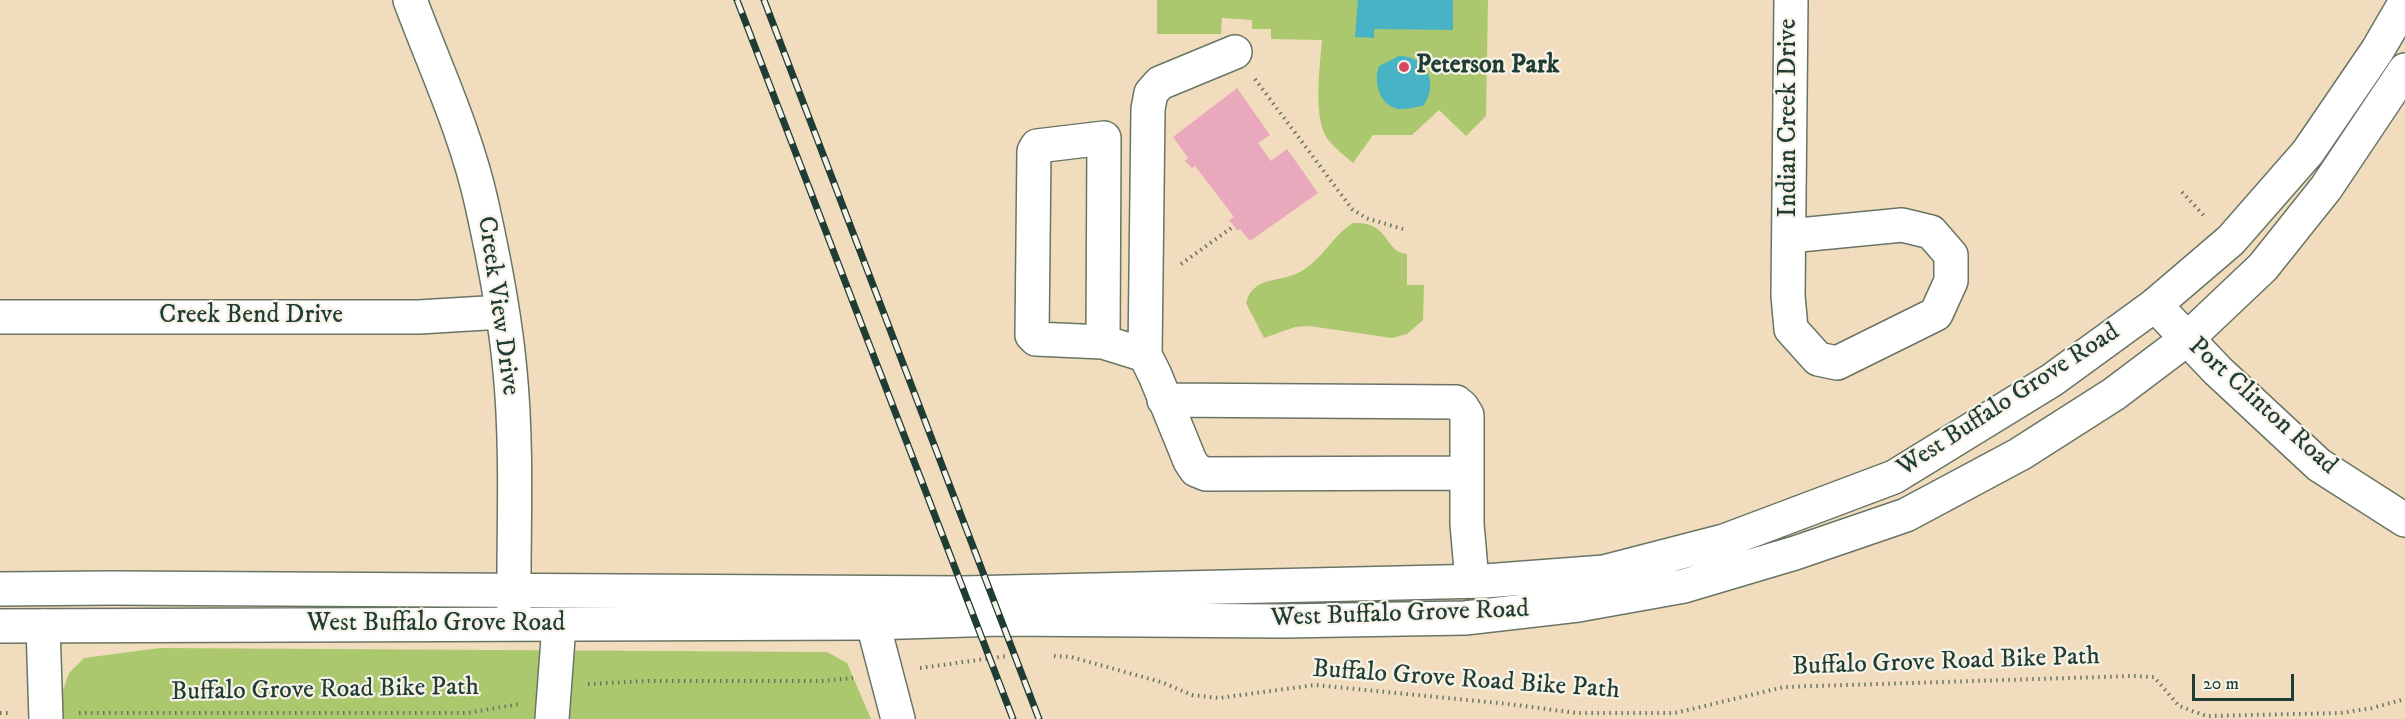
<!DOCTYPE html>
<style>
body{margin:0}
#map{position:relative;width:2405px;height:719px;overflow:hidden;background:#f1ddbd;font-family:"IM FELL DW Pica",serif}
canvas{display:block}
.scale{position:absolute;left:2192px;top:674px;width:102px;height:27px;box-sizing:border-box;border:3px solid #1f3d34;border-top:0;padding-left:8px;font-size:18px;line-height:21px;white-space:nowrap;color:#1f3d34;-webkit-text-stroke:4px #f7f3e8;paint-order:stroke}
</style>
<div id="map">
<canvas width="2405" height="719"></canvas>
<div class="scale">20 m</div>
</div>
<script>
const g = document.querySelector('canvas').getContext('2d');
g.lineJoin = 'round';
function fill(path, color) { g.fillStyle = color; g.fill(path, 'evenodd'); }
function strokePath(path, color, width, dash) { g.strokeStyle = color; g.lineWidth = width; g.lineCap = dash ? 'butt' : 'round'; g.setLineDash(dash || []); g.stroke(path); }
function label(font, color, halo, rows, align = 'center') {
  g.font = font + ' "IM FELL DW Pica",serif'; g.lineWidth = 4.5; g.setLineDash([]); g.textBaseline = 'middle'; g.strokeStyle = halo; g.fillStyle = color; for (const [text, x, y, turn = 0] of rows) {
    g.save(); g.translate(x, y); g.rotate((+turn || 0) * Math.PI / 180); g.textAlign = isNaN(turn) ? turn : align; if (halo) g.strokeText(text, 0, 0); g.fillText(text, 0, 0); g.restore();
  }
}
const green = new Path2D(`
 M 1157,0 L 1488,0 L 1486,116 L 1466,136 L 1439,110 L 1412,135 L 1373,135 L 1353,163 C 1345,156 1336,149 1329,141 C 1312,121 1320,65 1322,40 L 1271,39 L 1271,29 L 1252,29 L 1252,20 L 1222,18 L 1221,34 L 1157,34 Z
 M 1353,223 C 1390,221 1384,252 1407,254 L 1407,285 L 1424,285 L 1423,320 L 1407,334 L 1392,338 L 1309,326 L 1295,327 L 1264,338 L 1246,303 C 1253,275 1281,283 1300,272 C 1322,260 1332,236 1353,223 Z
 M 160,648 L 827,652 L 847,663 L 871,719 L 59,719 L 61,696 L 69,673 L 84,658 Z`);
const water = new Path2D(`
 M 1358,0 L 1453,0 L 1453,30 L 1374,29 L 1374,38 L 1355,37 Z
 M 1399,56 C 1428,56 1439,85 1423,106 C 1415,107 1406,110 1398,109 C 1379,105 1373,82 1379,66 Z`);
const building = new Path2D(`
 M 1237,88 L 1270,135 L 1258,143 L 1271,161 L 1287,149 L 1318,193 L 1250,241 L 1240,229 L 1238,231 L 1229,220 L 1234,217 L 1195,166 L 1192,168 L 1185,161 L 1188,158 L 1173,137 Z`);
const path = new Path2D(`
 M 1255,79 L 1352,209 L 1366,218 L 1403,229
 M 2182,192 L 2206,218
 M 1181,264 L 1234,226
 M 1054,656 L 1071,657 L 1161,682 L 1192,695 L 1219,698 L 1315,685 L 1508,704 L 1577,713 L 1675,713 L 1784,687 L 2132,676 L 2154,677 L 2179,706 L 2206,716 L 2341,713 L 2372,708 L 2405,699
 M 920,668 L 1007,656
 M 588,684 L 648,681 L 821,681 L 853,678
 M 0,713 L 11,713
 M 79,713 L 467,713 L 520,704`);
const minor = new Path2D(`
 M 410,0 C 435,67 467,135 482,205 C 494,259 505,315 510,371 C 518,453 513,537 514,620
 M 1789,236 L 1902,225 L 1931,232 L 1951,255 L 1951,281 L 1936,314 L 1837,363 L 1818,359 L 1791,329 L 1788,296 L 1791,0
 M 2155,305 L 2218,371 L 2319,465 L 2405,520
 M 0,317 L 419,317 L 502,312
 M 1103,342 L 1104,138 L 1037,146 L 1034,151 L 1032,335 L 1036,339 L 1103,342 L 1145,355 L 1155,375 L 1190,461 L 1196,470 L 1206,474 L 1467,473
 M 1145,355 L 1148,109 L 1151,93 L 1160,83 L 1235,52
 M 1164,400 L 1456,402 L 1462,407 L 1467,415 L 1467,524 L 1472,581
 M 866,597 L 898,719
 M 43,626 L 46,719
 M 552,719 L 559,625`);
const major = new Path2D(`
 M 0,589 L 111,588 L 964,593 L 1485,581 L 1604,572 L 1724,541 L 1894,477 L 2052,380 L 2155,305 L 2231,240 L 2308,152 L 2377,51 L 2405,3
 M 0,626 L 872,623 L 1000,619 L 1283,621 L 1465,618 L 1578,605 L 1684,586 L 1795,553 L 1906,515 L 2020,454 L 2114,394 L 2187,339 L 2263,267 L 2326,188 L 2405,70`);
const rail = new Path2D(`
 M 737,0 L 1013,719
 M 764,0 L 1039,719`);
const markers = [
 [1404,67,6,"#d1495b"]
];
const poiNames = [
 ["Peterson Park",1416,67]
];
const streetNames = [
 ["Indian Creek Drive",1790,118,-90],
 ["Creek View Drive",497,306,82],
 ["Creek Bend Drive",251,317],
 ["West Buffalo Grove Road",2009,401,-33],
 ["Port Clinton Road",2262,407,42],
 ["West Buffalo Grove Road",1400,615,-2],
 ["West Buffalo Grove Road",436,625],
 ["Buffalo Grove Road Bike Path",1946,663,-2],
 ["Buffalo Grove Road Bike Path",1466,681,4],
 ["Buffalo Grove Road Bike Path",325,691,-1]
];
fill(green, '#abc86f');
fill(water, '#47b3c4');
fill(building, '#e9a8bc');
strokePath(minor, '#687564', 36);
strokePath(major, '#687564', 36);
strokePath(path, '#687564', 4, [1.5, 4.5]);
strokePath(minor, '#fff', 33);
strokePath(major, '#fff', 33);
strokePath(rail, '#1f3d34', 7);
strokePath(rail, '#f7f3e8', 4.5, [14]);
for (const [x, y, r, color] of markers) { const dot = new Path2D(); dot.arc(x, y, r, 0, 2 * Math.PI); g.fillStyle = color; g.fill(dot); strokePath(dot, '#f7f3e8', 2); }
label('bold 26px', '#1f3d34', '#f7f3e8', poiNames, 'left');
label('26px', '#1f3d34', '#f7f3e8', streetNames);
</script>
